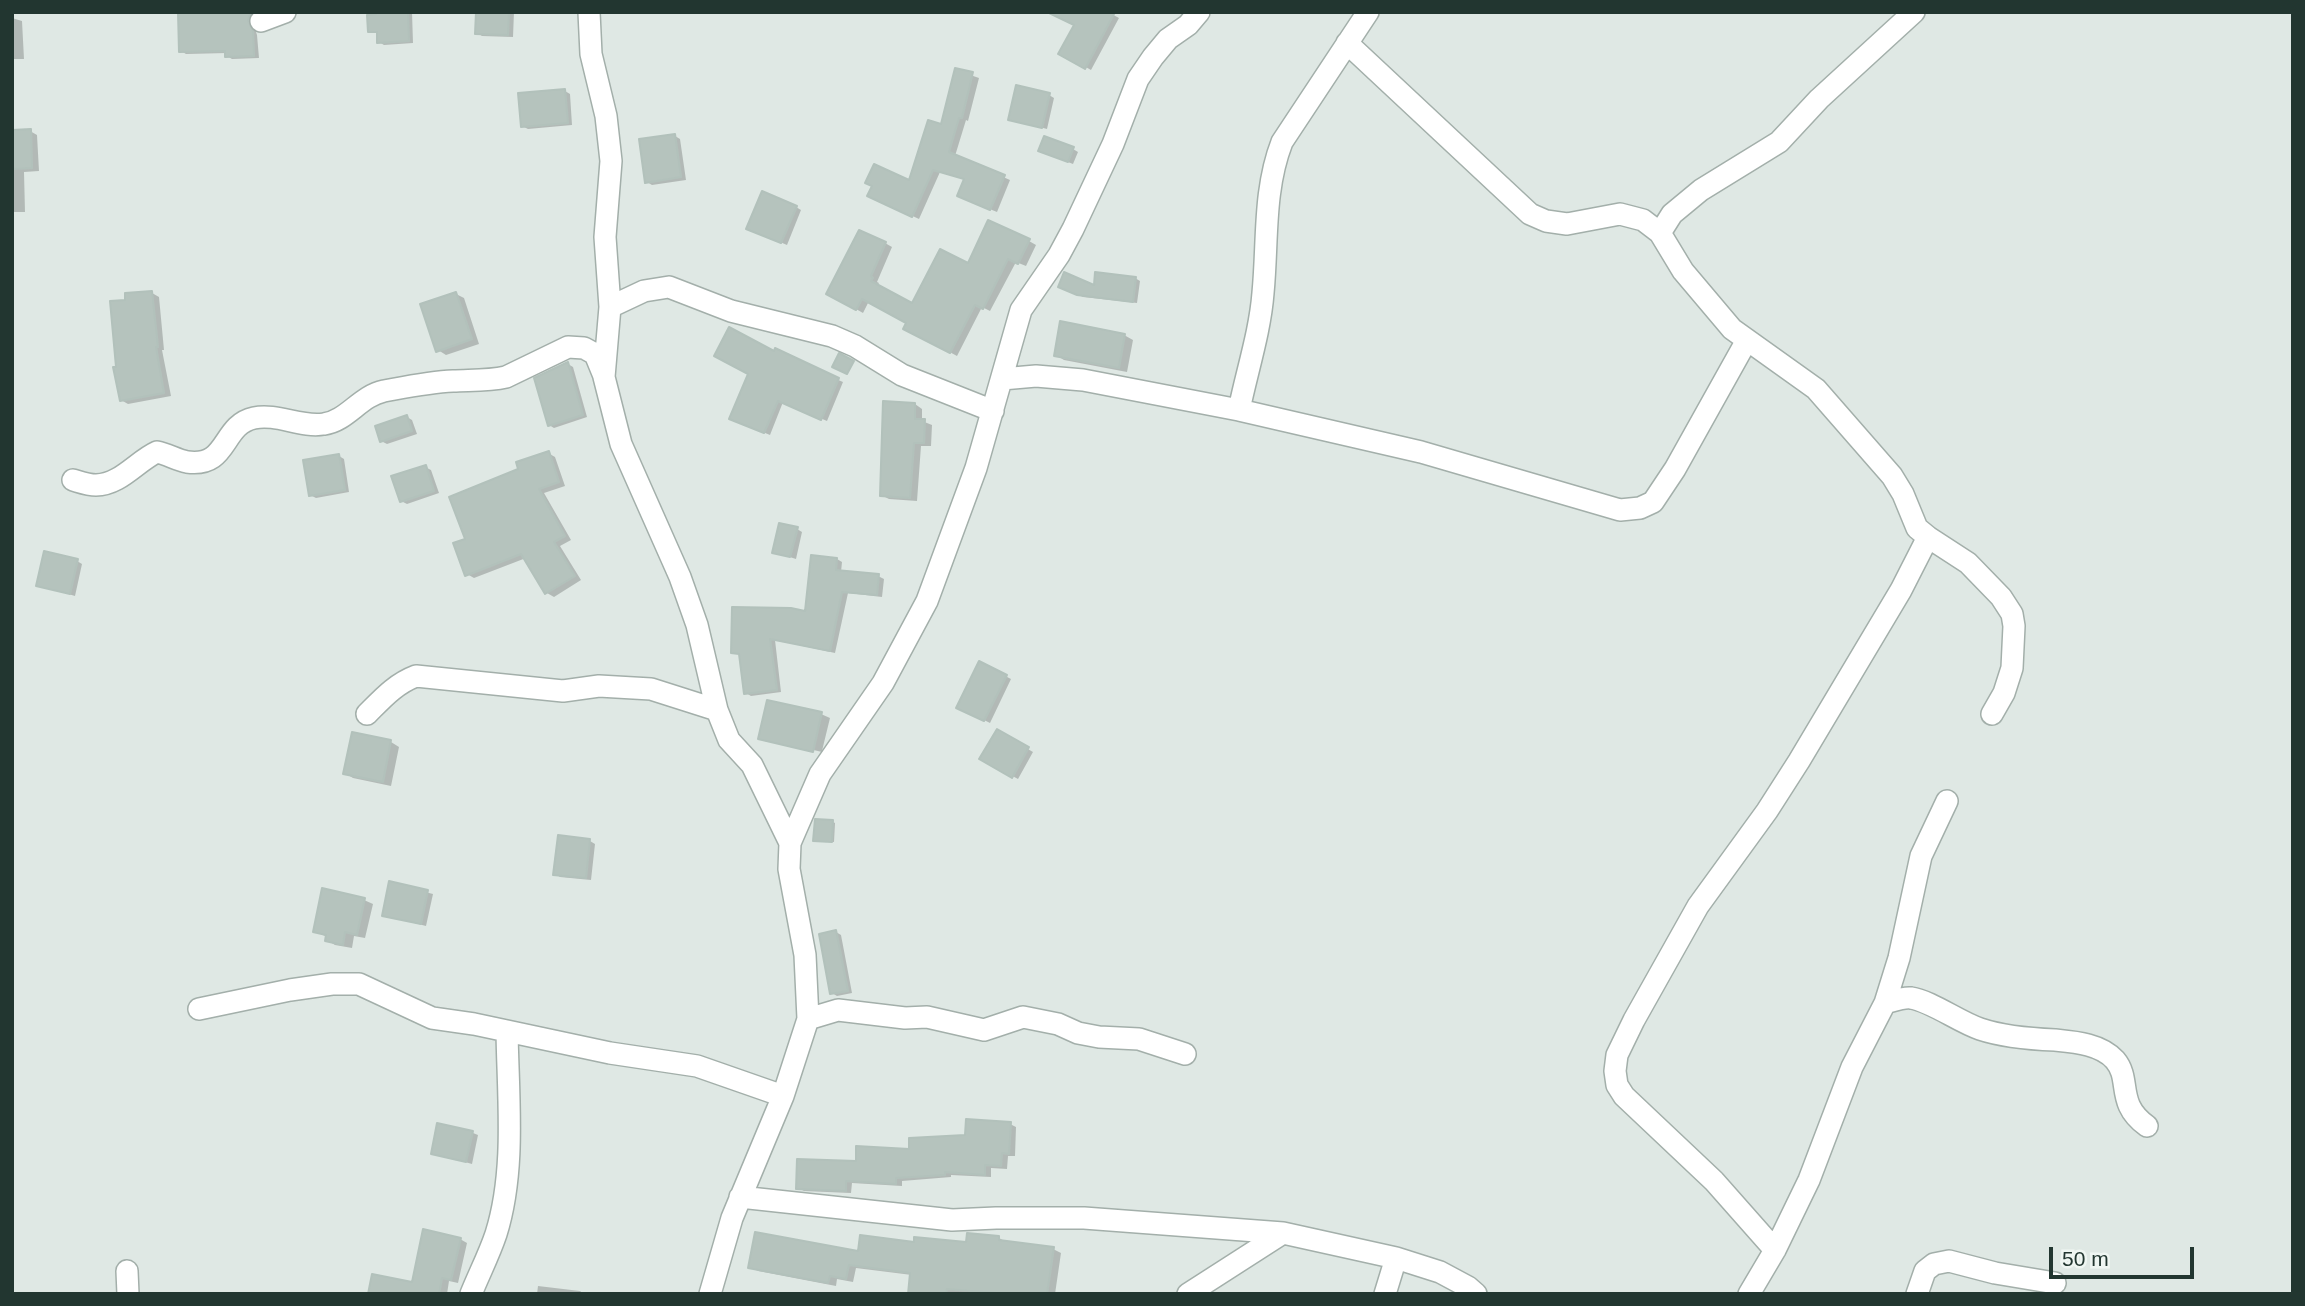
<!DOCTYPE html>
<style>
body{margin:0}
#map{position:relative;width:2305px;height:1306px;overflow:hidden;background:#dfe8e4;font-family:Helvetica,sans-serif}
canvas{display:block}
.frame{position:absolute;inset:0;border:14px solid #223630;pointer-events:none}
.scale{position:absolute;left:2049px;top:1247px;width:145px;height:32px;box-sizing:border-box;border:4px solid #223630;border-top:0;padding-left:9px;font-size:21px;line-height:24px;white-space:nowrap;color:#223630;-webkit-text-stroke:5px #eff6f2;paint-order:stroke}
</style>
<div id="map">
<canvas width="2305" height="1306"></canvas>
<div class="frame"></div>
<div class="scale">50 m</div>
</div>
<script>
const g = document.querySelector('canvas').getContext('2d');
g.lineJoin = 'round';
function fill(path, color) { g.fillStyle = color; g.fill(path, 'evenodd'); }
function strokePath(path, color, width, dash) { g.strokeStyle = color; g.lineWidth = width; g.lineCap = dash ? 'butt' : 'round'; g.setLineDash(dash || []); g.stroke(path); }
const shadow = new Path2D(`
 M 228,12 L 256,14 L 253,23 L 257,35 L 259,58 L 232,59 L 227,56 L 227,53 L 186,54 L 181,51 Z
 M 378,12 L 412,12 L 413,43 L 384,45 L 379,42 L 379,34 L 370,31 Z
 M 477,12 L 514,12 L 513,37 L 482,36 L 477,33 Z
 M 1108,12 L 1119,18 L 1091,70 L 1061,53 L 1076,25 Z
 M 12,18 L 22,21 L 24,59 L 12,59 Z
 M 956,70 L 979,78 L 968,121 L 966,120 L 955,156 L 1010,180 L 997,212 L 965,199 L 966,180 L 940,172 L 919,219 L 876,199 L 910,183 L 942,126 Z
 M 565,91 L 570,94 L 572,125 L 528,129 L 522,126 Z
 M 1049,95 L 1054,98 L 1047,129 L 1010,119 Z
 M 12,131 L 30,131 L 37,135 L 39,171 L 24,172 L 25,212 L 12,212 Z
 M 675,136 L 680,139 L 686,180 L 652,185 L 647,182 Z
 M 1073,149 L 1078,152 L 1073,164 L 1045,153 Z
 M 796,207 L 801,210 L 787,245 L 754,231 Z
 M 1029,241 L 1036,245 L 1026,266 L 1016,262 L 990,311 L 982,307 L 957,356 L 905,328 L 908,323 L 869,301 L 863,313 L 828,293 L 885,243 L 892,247 L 877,282 L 879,283 L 877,286 L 913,305 L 969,266 Z
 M 1135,278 L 1140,281 L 1137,303 L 1083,297 L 1064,288 L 1095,288 Z
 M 152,293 L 159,297 L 164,350 L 162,350 L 171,396 L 128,404 L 121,400 L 118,368 L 127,301 Z
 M 456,294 L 464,298 L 479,344 L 446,355 L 438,350 Z
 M 1124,335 L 1133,340 L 1127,372 L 1064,360 L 1056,355 Z
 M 775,353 L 843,382 L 827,421 L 783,402 L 770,435 L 736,421 L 750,373 Z
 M 568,364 L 573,367 L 587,417 L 554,428 L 549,425 Z
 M 915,404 L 922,409 L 922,421 L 932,425 L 931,446 L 921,446 L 917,501 L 889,499 L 881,495 Z
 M 407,417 L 412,420 L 417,434 L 387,444 L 381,441 Z
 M 548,453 L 555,457 L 565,486 L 544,493 L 571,540 L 560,546 L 581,580 L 554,597 L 547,593 L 526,558 L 474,578 L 467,574 L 467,540 L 520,470 Z
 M 339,456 L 344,459 L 349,492 L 316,498 L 310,495 Z
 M 425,467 L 431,470 L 439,493 L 407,504 L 401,501 Z
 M 797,529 L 802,532 L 796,559 L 774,552 Z
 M 837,559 L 842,562 L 841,572 L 878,576 L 884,579 L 882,597 L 848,593 L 835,653 L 775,640 L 781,692 L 751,696 L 746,693 L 741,655 L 733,652 L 807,613 Z
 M 77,561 L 82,564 L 75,596 L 38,585 Z
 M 980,663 L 1011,679 L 990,723 L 958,707 Z
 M 821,714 L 830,718 L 821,755 L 822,752 L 767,739 L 767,742 L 760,738 Z
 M 997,731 L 1033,752 L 1018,779 L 981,759 Z
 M 391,742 L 399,747 L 391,786 L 353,778 L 345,773 Z
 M 833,822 L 835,823 L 834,842 L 815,840 Z
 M 559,837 L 590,841 L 595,844 L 591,880 L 560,877 L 555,874 Z
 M 390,883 L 433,894 L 426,926 L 383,915 Z
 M 364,900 L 373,904 L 365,938 L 354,936 L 352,948 L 335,945 L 327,940 L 327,937 L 315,931 Z
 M 836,932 L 841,935 L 852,993 L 837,996 L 832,993 Z
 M 1010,1124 L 1016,1127 L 1015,1156 L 1008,1156 L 1007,1169 L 991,1168 L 991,1177 L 951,1175 L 951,1177 L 902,1181 L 902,1186 L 852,1183 L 851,1193 L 804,1191 L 798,1188 L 857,1163 Z
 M 473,1133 L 478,1135 L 472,1164 L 433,1153 Z
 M 999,1238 L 1006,1242 L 1053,1249 L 1061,1253 L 1055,1294 L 910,1294 L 912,1275 L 856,1268 L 853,1282 L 837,1279 L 836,1286 L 758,1271 L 750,1267 L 915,1244 L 967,1244 Z
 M 460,1239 L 467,1243 L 458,1283 L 449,1281 L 447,1294 L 370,1294 L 413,1284 Z
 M 538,1286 L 580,1291 L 584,1294 L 537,1294 Z`);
const building = new Path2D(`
 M 178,12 L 251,12 L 248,20 L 253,31 L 254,56 L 225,57 L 225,51 L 179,52 Z
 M 376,12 L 408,12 L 409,41 L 377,43 L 377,32 L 368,32 L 367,15 L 376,14 Z
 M 476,12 L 509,12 L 508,35 L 475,34 Z
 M 1047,12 L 1115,12 L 1085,69 L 1058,54 L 1074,25 Z
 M 955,68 L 973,72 L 962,118 L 959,118 L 949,152 L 1005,175 L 990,210 L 957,196 L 964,179 L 933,170 L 912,217 L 867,196 L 872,186 L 865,183 L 874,164 L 909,180 L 928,120 L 941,124 Z
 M 1016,85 L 1050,93 L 1042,128 L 1008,120 Z
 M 565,89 L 568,123 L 521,127 L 518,93 Z
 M 31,129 L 32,168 L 12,169 L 12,130 Z
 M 675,134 L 681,177 L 645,183 L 639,139 Z
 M 1044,136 L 1074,147 L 1068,162 L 1038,151 Z
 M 762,191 L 797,206 L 781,243 L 746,229 Z
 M 988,220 L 1030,239 L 1018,264 L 1008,259 L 983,309 L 975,305 L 950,353 L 903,329 L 906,323 L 862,299 L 856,310 L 826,294 L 859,230 L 886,242 L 871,276 L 873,278 L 871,281 L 912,303 L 940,249 L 968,263 Z
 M 1064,272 L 1094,285 L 1095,272 L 1136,277 L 1133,302 L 1077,295 L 1058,287 Z
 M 152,291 L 158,347 L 156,347 L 164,393 L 120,401 L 113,367 L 116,367 L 110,301 L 125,300 L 125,293 Z
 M 456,292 L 472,339 L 436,352 L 420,304 Z
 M 1060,321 L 1125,334 L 1119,368 L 1054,356 Z
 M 729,327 L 774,351 L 775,348 L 839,378 L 821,420 L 778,401 L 764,433 L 729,419 L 748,374 L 714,356 Z
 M 839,353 L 854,361 L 847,374 L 832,367 Z
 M 568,362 L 583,415 L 548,426 L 534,378 Z
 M 883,401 L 915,403 L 915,419 L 925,419 L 924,443 L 914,443 L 910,498 L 880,496 Z
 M 407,415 L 412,431 L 380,442 L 375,426 Z
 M 549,451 L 559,482 L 539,489 L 565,536 L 554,542 L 575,576 L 545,594 L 521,554 L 465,576 L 453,543 L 465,539 L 449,497 L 518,469 L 516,462 Z
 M 339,454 L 345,490 L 309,496 L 303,460 Z
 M 426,465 L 434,491 L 400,502 L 391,476 Z
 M 779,523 L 798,527 L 790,557 L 772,553 Z
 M 44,551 L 78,559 L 70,594 L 36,586 Z
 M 811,555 L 837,558 L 836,570 L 879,574 L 877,595 L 842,592 L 830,651 L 770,639 L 777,690 L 744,694 L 739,654 L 731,653 L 732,607 L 791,608 L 805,611 Z
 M 979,661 L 1007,675 L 984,721 L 956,708 Z
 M 767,700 L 822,712 L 813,752 L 758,739 Z
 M 997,729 L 1029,747 L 1012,778 L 979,759 Z
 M 352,732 L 391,740 L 383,782 L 343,774 Z
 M 815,819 L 833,820 L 832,842 L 813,841 Z
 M 558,835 L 590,839 L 586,878 L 553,875 Z
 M 389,881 L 428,890 L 421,924 L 382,916 Z
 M 322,888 L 365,898 L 357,935 L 345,932 L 343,945 L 325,941 L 326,935 L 313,932 Z
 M 836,930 L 848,991 L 830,994 L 819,934 Z
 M 966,1119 L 1011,1122 L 1009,1154 L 1002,1153 L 1001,1166 L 985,1165 L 985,1175 L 945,1172 L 945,1175 L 896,1178 L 896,1184 L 846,1181 L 846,1191 L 796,1189 L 797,1159 L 856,1161 L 856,1146 L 909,1149 L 909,1138 L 965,1135 Z
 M 437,1123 L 473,1131 L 466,1162 L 431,1154 Z
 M 423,1229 L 461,1238 L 451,1280 L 442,1278 L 439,1294 L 368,1294 L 372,1274 L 412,1282 Z
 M 755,1232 L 858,1251 L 860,1235 L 914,1242 L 914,1237 L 966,1242 L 967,1233 L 999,1236 L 999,1240 L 1054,1247 L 1047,1294 L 1008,1294 L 947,1289 L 946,1294 L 908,1294 L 910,1273 L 849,1265 L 846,1279 L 830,1276 L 828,1283 L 748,1268 Z`);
const minor = new Path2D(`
 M 589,12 L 591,54 L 606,116 L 611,161 L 605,237 L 610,307 L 604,377 L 621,444 L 680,577 L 697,625 L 717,710 L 729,740 L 752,765 L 790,843 L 789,869 L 805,955 L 808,1019 L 783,1096 L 732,1218 L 710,1294
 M 261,21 L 285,12
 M 1347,43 L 1530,214 L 1546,221 L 1567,224 L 1620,214 L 1643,220 L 1660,233 L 1683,271 L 1732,329 L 1816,389 L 1892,476 L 1903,494 L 1917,528 L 1928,537 L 1968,563 L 2001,597 L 2012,614 L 2014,626 L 2012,668 L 2004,693 L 1992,714
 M 1660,233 L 1672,214 L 1701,190 L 1779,142 L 1819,99 L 1914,12
 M 610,307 L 644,291 L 669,287 L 731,311 L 832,336 L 855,346 L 902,375 L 993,411
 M 1002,379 L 1036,376 L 1083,380 L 1239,410 L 1421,452 L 1620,510 L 1640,508 L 1653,502 L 1675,469 L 1747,340
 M 1239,410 C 1247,371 1260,332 1263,293 C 1268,242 1263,191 1282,142 L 1368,12
 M 73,480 C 80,482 88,485 96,485 C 120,485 137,461 157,452 C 167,454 177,460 187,462 C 229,468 221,425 254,418 C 277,413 301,428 324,424 C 347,421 360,396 384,391 C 406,387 430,382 453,381 C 471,380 488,381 506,377 L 568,347 L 584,348 L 595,354 L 604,376
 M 367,714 C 382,699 395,684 416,676 L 563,691 L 599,686 L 651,689 L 717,710
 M 790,843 L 820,774 L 883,683 L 927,601 L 976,468 L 1021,310 L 1059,255 L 1073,229 L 1113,144 L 1138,79 L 1153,57 L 1168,39 L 1188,25 L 1199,12
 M 1885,1003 C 1893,1001 1903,997 1911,998 C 1931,1001 1959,1022 1980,1029 C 2004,1037 2030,1039 2055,1040 C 2075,1042 2101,1044 2115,1060 C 2132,1080 2115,1103 2147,1126
 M 199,1009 L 290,990 L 332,984 L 359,984 L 432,1018 L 474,1024 L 610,1053 L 697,1066 L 783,1096
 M 808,1019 L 838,1010 L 905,1018 L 927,1017 L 984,1030 L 1023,1017 L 1058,1024 L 1078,1033 L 1099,1037 L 1139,1039 L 1185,1054
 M 740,1197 L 952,1220 L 996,1218 L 1084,1218 L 1283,1233 L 1396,1258 L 1440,1272 L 1468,1287 L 1476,1294
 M 1775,1250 L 1714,1181 L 1624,1096 L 1617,1085 L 1615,1071 L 1617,1055 L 1634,1020 L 1698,906 L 1767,811 L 1799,761 L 1901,590 L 1928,537
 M 127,1271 L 128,1294
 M 471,1294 C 479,1274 489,1255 496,1234 C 516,1170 508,1098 507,1031
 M 1188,1294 L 1283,1233
 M 1385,1294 L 1396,1258
 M 1749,1294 L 1775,1250 L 1809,1180 L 1852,1067 L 1885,1003 L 1899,958 L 1921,856 L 1947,801
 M 1917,1294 L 1925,1271 L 1934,1264 L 1949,1261 L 1995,1273 L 2055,1283`);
fill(shadow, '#0003');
fill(building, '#b5c3bd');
strokePath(building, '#b2c1bb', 2);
strokePath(minor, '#a3afaa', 24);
strokePath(minor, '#fff', 21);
</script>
